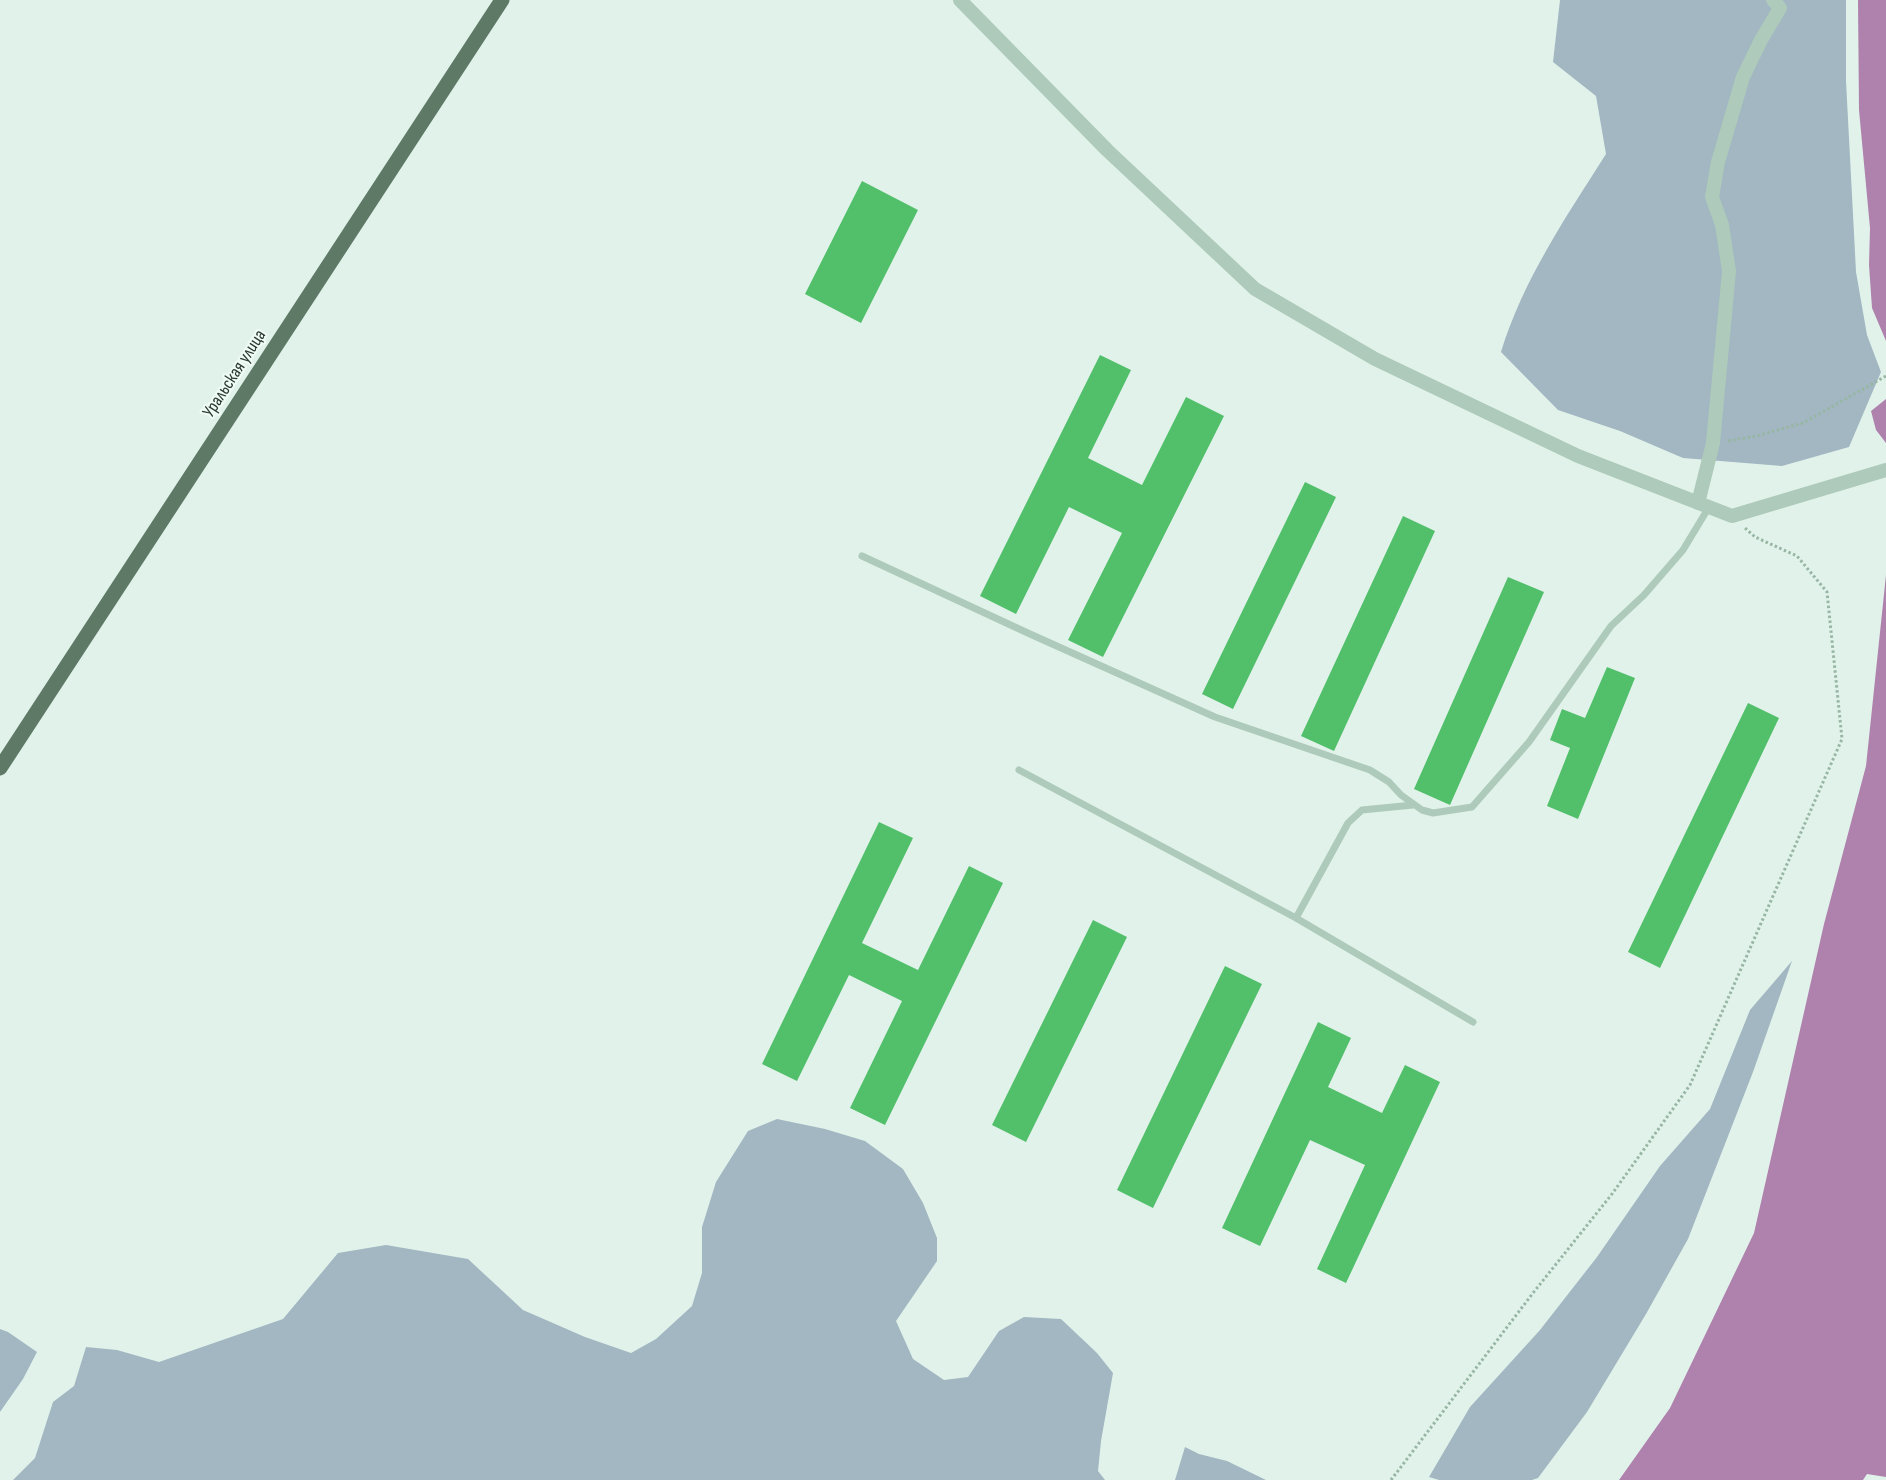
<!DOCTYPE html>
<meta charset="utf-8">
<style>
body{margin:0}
canvas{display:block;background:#e1f2ea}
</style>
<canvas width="1886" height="1480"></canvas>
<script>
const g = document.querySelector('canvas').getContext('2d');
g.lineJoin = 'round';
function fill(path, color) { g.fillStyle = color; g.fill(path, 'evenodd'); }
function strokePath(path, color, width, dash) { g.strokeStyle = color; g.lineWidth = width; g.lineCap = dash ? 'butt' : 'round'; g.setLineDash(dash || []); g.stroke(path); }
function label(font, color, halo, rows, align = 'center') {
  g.font = font + ' "Sofia Sans Condensed",sans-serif'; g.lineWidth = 4.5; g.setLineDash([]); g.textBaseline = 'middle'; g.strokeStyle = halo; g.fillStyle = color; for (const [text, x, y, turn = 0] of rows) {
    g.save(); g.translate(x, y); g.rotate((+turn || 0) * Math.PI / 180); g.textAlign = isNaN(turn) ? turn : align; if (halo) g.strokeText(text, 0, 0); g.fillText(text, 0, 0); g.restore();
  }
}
const green = new Path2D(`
 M 1560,0 L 1846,0 L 1846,81 L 1856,272 L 1867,335 L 1881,372 L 1849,447 L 1782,466 L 1683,458 L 1620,431 L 1558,410 L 1501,352 C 1523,280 1566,217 1606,154 L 1596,96 L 1553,62 Z
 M 1792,961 L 1753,1072 L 1688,1239 L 1646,1314 L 1587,1412 L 1538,1478 L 1532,1480 L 1439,1480 L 1429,1477 L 1470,1407 L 1540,1330 L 1597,1257 L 1660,1166 L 1710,1109 L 1750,1010 Z
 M 777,1119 L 825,1129 L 865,1141 L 903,1169 L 923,1203 L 937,1238 L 937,1261 L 896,1321 L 913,1359 L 944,1380 L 968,1377 L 999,1331 L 1024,1317 L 1061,1319 L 1097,1353 L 1113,1373 L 1101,1441 L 1098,1471 L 1105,1480 L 13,1480 L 35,1458 L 53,1402 L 74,1386 L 86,1347 L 117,1350 L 159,1362 L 283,1319 L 338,1253 L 386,1245 L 468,1259 L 523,1310 L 585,1337 L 631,1353 L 656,1339 L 692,1306 L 702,1273 L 702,1227 L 716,1182 L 748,1131 Z
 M 0,1329 L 8,1332 L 37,1352 L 23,1379 L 0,1412 Z
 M 1185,1447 L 1199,1454 L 1227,1461 L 1266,1480 L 1175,1480 Z`);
const water = new Path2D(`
 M 1858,0 L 1886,0 L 1886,341 L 1872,308 L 1869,265 L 1870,228 L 1859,110 Z
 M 1886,399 L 1886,443 L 1876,430 L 1871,411 Z
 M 1886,575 L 1886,1477 L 1867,1474 L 1863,1480 L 1619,1480 L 1670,1408 L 1754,1233 L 1824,924 L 1866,766 Z`);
const building = new Path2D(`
 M 862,181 L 918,210 L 861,323 L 805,294 Z
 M 1100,355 L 1131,370 L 1088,458 L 1142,485 L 1186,397 L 1224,416 L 1103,657 L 1068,640 L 1122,533 L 1069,507 L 1016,614 L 980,596 Z
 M 1305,482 L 1336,497 L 1233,709 L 1202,694 Z
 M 1403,516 L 1435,531 L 1334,751 L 1301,736 Z
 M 1508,577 L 1544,592 L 1450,805 L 1414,789 Z
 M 1607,667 L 1635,678 L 1578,819 L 1547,806 L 1570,748 L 1550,740 L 1562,709 L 1585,718 Z
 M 1748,703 L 1779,718 L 1660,968 L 1628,952 Z
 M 879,822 L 913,838 L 862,943 L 918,970 L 969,866 L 1003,883 L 885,1125 L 850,1108 L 902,1001 L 849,975 L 797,1081 L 762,1064 Z
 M 1093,920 L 1127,937 L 1026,1142 L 992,1125 Z
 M 1225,966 L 1262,984 L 1153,1208 L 1117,1190 Z
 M 1318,1022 L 1351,1038 L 1328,1087 L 1382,1113 L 1405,1065 L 1440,1082 L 1346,1283 L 1317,1269 L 1365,1165 L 1310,1140 L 1260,1246 L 1222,1228 Z`);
const path = new Path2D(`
 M 1728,441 L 1756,436 L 1803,423 L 1886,376
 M 1391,1480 L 1533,1293 L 1612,1194 L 1690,1085 L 1842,739 L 1827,592 L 1797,556 L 1755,537 L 1745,528`);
const lane = new Path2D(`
 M 862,556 L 1030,634 L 1215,717 L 1370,770 L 1389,782 L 1401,795 L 1422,810 L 1433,813 L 1472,807 L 1529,742 L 1611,626 L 1644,595 L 1683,550 L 1709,507
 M 1019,770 L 1296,918 L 1473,1022
 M 1296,918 L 1348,823 L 1362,810 L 1413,805`);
const street = new Path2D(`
 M 960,0 L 1107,150 L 1255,289 L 1375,359 L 1578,456 L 1732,516 L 1886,470
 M 1698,503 L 1713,443 L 1729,271 L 1722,225 L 1712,197 L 1718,162 L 1743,77 L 1761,40 L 1780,8 L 1773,0`);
const primary = new Path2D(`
 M 0,768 L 502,0`);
const streetNames = [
 ["Уральская улица",235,374,-57]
];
fill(green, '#a2b7c1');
fill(water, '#ae82ad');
fill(building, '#52bf6b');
strokePath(path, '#97b6a4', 3, [2.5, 2.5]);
strokePath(lane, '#adcaba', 7);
strokePath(street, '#adcaba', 14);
strokePath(primary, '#5e7a67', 15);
label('18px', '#2b3930', '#eefaf4', streetNames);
</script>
